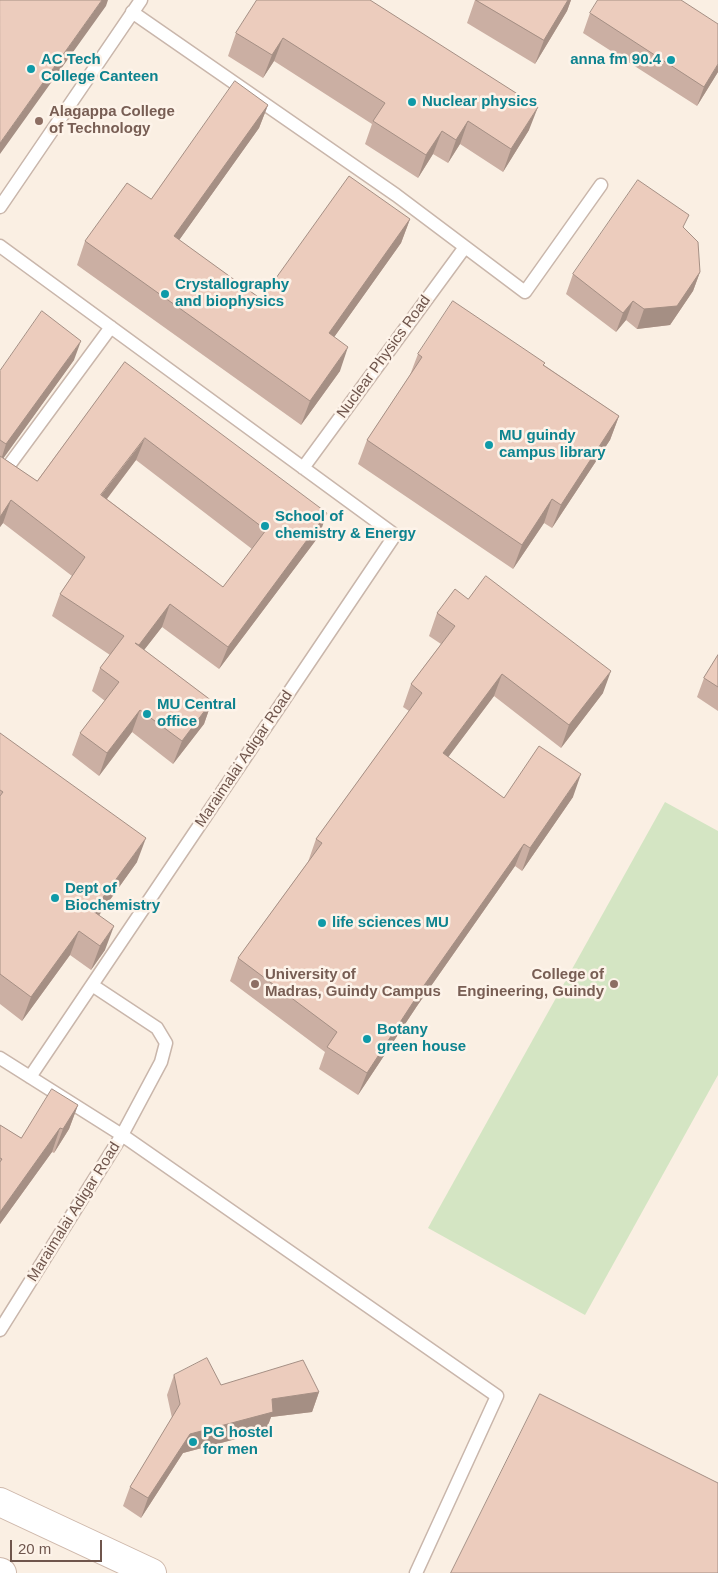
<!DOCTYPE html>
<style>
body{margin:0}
#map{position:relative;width:718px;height:1573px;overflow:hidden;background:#faefe3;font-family:Arial,sans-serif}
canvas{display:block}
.scale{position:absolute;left:10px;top:1540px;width:92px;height:22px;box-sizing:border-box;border:2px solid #6f554c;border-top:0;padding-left:6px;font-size:15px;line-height:18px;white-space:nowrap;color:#6f554c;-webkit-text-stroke:4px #fdf3e9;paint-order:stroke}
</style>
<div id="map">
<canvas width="718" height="1573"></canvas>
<div class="scale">20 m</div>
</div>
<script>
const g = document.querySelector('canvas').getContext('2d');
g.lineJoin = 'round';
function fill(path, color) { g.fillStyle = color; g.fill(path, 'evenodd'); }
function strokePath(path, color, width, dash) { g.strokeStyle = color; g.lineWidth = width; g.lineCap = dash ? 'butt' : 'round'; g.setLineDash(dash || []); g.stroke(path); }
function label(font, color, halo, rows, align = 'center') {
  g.font = font + ' Arial,sans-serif'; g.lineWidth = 5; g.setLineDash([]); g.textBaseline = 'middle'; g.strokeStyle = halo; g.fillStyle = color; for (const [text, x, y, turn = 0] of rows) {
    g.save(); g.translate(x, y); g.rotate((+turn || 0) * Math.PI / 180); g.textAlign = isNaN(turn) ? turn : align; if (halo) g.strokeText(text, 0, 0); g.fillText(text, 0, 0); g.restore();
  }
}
const green = new Path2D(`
 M 665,802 L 718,831 L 718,1075 L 585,1315 L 428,1228 Z`);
const service = new Path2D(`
 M 132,12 L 396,195 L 525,292 L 601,185
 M 0,207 L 141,0
 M 0,246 L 395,535 L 30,1077
 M 303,468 L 465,247
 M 2,475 L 111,327
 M 92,985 L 157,1028 L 166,1043 L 161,1062 L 122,1135 L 497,1396 L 416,1573
 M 0,1058 L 122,1135 L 0,1330`);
const secondary = new Path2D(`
 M 0,1502 L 152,1573
 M 0,1572 L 2,1573`);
const wall = new Path2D(`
 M 257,0 L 529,130 L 503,172 L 460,144 L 448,163 L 433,154 L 418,178 L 365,144 L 372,124 L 274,61 L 263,78 L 228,56 L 236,33 Z
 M 475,0 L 571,0 L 567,11 L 535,64 L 467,23 Z
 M 590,13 L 718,72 L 697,106 L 583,33 Z
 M 268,105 L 259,128 L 179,240 L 261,299 L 410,219 L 401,243 L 334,337 L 340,371 L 301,425 L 77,265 L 85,241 L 151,199 Z
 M 684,228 L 700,272 L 693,291 L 670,325 L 637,329 L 626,320 L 616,332 L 566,294 L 573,274 Z
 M 418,354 L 544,365 L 619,416 L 610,440 L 552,528 L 544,523 L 513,569 L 358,464 L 367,440 L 410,375 Z
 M 74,360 L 3,458 L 37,481 L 125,362 L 319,536 L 219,669 L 162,627 L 144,650 L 212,701 L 204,724 L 173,764 L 132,732 L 99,776 L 72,755 L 80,733 L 105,701 L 92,691 L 100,668 L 110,655 L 52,616 L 60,594 L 72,576 L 3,523 L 0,527 L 0,371 ZM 136,460 L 252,549 L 223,587 L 107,499 Z
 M 468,599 L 603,693 L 561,748 L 494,696 L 448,757 L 504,798 L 573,797 L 522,871 L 515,866 L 417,1006 L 358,1095 L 319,1069 L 325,1052 L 230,981 L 238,958 L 308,862 L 316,839 L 409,711 L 403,707 L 411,684 L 441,644 L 429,636 L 437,613 Z
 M 718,655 L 718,711 L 697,697 L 704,678 Z
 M 0,733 L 137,862 L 99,915 L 105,950 L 91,970 L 70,955 L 22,1021 L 0,1004 Z
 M 78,1105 L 69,1129 L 54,1153 L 52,1152 L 0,1224 L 0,1125 L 21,1138 Z
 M 174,1375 L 221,1385 L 319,1392 L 312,1412 L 271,1417 L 266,1431 L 183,1453 L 141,1518 L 123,1506 L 130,1487 L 172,1418 L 167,1395 Z`);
const shadedWall = new Path2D(`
 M 102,0 L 108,0 L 106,6 L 0,154 L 0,143 Z
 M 568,0 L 571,0 L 567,11 L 535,64 L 544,40 Z
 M 283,38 L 274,61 L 263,78 L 272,55 Z
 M 718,64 L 718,72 L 697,106 L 704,87 Z
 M 268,105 L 259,128 L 165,260 L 174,236 Z
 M 538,107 L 529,130 L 503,172 L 511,149 Z
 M 468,121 L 460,144 L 448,163 L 456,140 Z
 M 442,131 L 433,154 L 418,178 L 426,155 Z
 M 410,219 L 401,243 L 320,357 L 329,333 Z
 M 700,272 L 693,291 L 670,325 L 637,329 L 644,309 Z
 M 633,301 L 626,320 L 616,332 L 623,313 Z
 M 81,341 L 74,360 L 0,463 L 6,444 Z
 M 348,347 L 340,371 L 301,425 L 310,401 Z
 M 619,416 L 610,440 L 552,528 L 561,505 Z
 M 145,438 L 136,460 L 93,517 L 101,495 Z
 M 552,499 L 544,523 L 513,569 L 522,545 Z
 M 11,500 L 3,523 L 0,527 L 0,517 Z
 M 327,513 L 319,536 L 219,669 L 228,647 Z
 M 170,604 L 162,627 L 130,668 L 139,645 Z
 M 611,671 L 603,693 L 561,748 L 569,725 Z
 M 502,674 L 494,696 L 434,776 L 443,753 Z
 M 212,701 L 204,724 L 173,764 L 182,741 Z
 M 140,710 L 132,732 L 99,776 L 107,753 Z
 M 581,774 L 573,797 L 522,871 L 530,848 Z
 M 146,838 L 137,862 L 85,935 L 93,911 Z
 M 524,844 L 515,866 L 417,1006 L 358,1095 L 367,1073 L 425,984 Z
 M 114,926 L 105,950 L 91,970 L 100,946 Z
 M 79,931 L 70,955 L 22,1021 L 31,997 Z
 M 78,1105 L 69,1129 L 54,1153 L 63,1129 Z
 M 60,1128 L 52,1152 L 0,1224 L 0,1212 Z
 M 319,1392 L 312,1412 L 271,1417 L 266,1431 L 183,1453 L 141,1518 L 148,1498 L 190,1434 L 272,1399 Z`);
const building = new Path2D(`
 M 0,0 L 102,0 L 0,143 Z
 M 257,0 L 370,0 L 538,107 L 511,149 L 468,121 L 456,140 L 442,131 L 426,155 L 373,121 L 385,103 L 283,38 L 272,55 L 236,33 Z
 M 476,0 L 568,0 L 544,40 Z
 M 598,0 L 681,0 L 718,24 L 718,64 L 704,87 L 590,13 Z
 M 235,81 L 268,105 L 174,236 L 261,299 L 349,176 L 410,219 L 329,333 L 348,347 L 310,401 L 85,241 L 127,183 L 151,199 Z
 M 638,180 L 689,215 L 683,227 L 698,242 L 700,272 L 677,306 L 644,309 L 633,301 L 623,313 L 573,274 Z
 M 453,301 L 545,363 L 543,365 L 619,416 L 561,505 L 552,499 L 522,545 L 367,440 L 422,357 L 418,354 Z
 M 42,311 L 81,341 L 6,444 L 0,440 L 0,371 Z
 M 125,362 L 327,513 L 228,647 L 170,604 L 139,645 L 135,643 L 212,701 L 182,741 L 140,710 L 107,753 L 80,733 L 119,682 L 100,668 L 124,636 L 60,594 L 85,557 L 11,500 L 0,517 L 0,456 L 37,481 ZM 145,438 L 266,530 L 223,587 L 101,495 Z
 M 486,576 L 611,671 L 569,725 L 502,674 L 443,753 L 504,798 L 539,746 L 581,774 L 530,848 L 524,844 L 425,984 L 367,1073 L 327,1047 L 337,1032 L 238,958 L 322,843 L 316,839 L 422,693 L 411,684 L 455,626 L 437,613 L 455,589 L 468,599 Z
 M 718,655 L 718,687 L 704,678 Z
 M 0,733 L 146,838 L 93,911 L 114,926 L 100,946 L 79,931 L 31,997 L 0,974 L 0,796 L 3,792 L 0,790 Z
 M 52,1089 L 78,1105 L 63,1129 L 60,1128 L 0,1212 L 0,1162 L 2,1159 L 0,1158 L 0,1125 L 21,1138 Z
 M 207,1358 L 221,1385 L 303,1360 L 319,1392 L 272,1399 L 273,1412 L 190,1434 L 148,1498 L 130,1487 L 180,1404 L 174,1375 Z
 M 540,1394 L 718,1483 L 718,1573 L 451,1573 Z`);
const markers = [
 [671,60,5,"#0f9aa8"],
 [31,69,5,"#0f9aa8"],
 [412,102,5,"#0f9aa8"],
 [39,121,5,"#8d6e63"],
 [165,294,5,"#0f9aa8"],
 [489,445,5,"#0f9aa8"],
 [265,526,5,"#0f9aa8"],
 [147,714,5,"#0f9aa8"],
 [55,898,5,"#0f9aa8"],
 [322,923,5,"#0f9aa8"],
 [255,984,5,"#8d6e63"],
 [614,984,5,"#8d6e63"],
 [367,1039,5,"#0f9aa8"],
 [193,1442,5,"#0f9aa8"]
];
const cultureNames = [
 ["AC Tech",41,60],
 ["College Canteen",41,77],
 ["anna fm 90.4",661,60,"right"],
 ["Nuclear physics",422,102],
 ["Crystallography",175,285],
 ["and biophysics",175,302],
 ["MU guindy",499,436],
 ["campus library",499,453],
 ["School of",275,517],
 ["chemistry & Energy",275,534],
 ["MU Central",157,705],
 ["office",157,722],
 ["Dept of",65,889],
 ["Biochemistry",65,906],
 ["life sciences MU",332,923],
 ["Botany",377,1030],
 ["green house",377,1047],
 ["PG hostel",203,1433],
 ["for men",203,1450]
];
const educationNames = [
 ["Alagappa College",49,112],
 ["of Technology",49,129],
 ["University of",265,975],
 ["Madras, Guindy Campus",265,992],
 ["College of",604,975,"right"],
 ["Engineering, Guindy",604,992,"right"]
];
const streetNames = [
 ["Nuclear Physics Road",384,357,-54],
 ["Maraimalai Adigar Road",244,759,-56],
 ["Maraimalai Adigar Road",74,1212,-58]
];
fill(green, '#d4e5c3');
strokePath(service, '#c9b6ab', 15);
strokePath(secondary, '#ceb8ab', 30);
strokePath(service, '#fff', 12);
strokePath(secondary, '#fff', 28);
fill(wall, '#cbafa3');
fill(shadedWall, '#a58f84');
fill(building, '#ecccbd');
strokePath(building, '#a58f84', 1);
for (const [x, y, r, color] of markers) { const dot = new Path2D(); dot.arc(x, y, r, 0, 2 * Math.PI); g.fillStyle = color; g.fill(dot); strokePath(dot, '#fdf3e9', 2); }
label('bold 15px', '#0d838f', '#fdf3e9', cultureNames, 'left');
label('bold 15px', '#785e54', '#fdf3e9', educationNames, 'left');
label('15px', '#6f554c', '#fdf3e9', streetNames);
</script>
